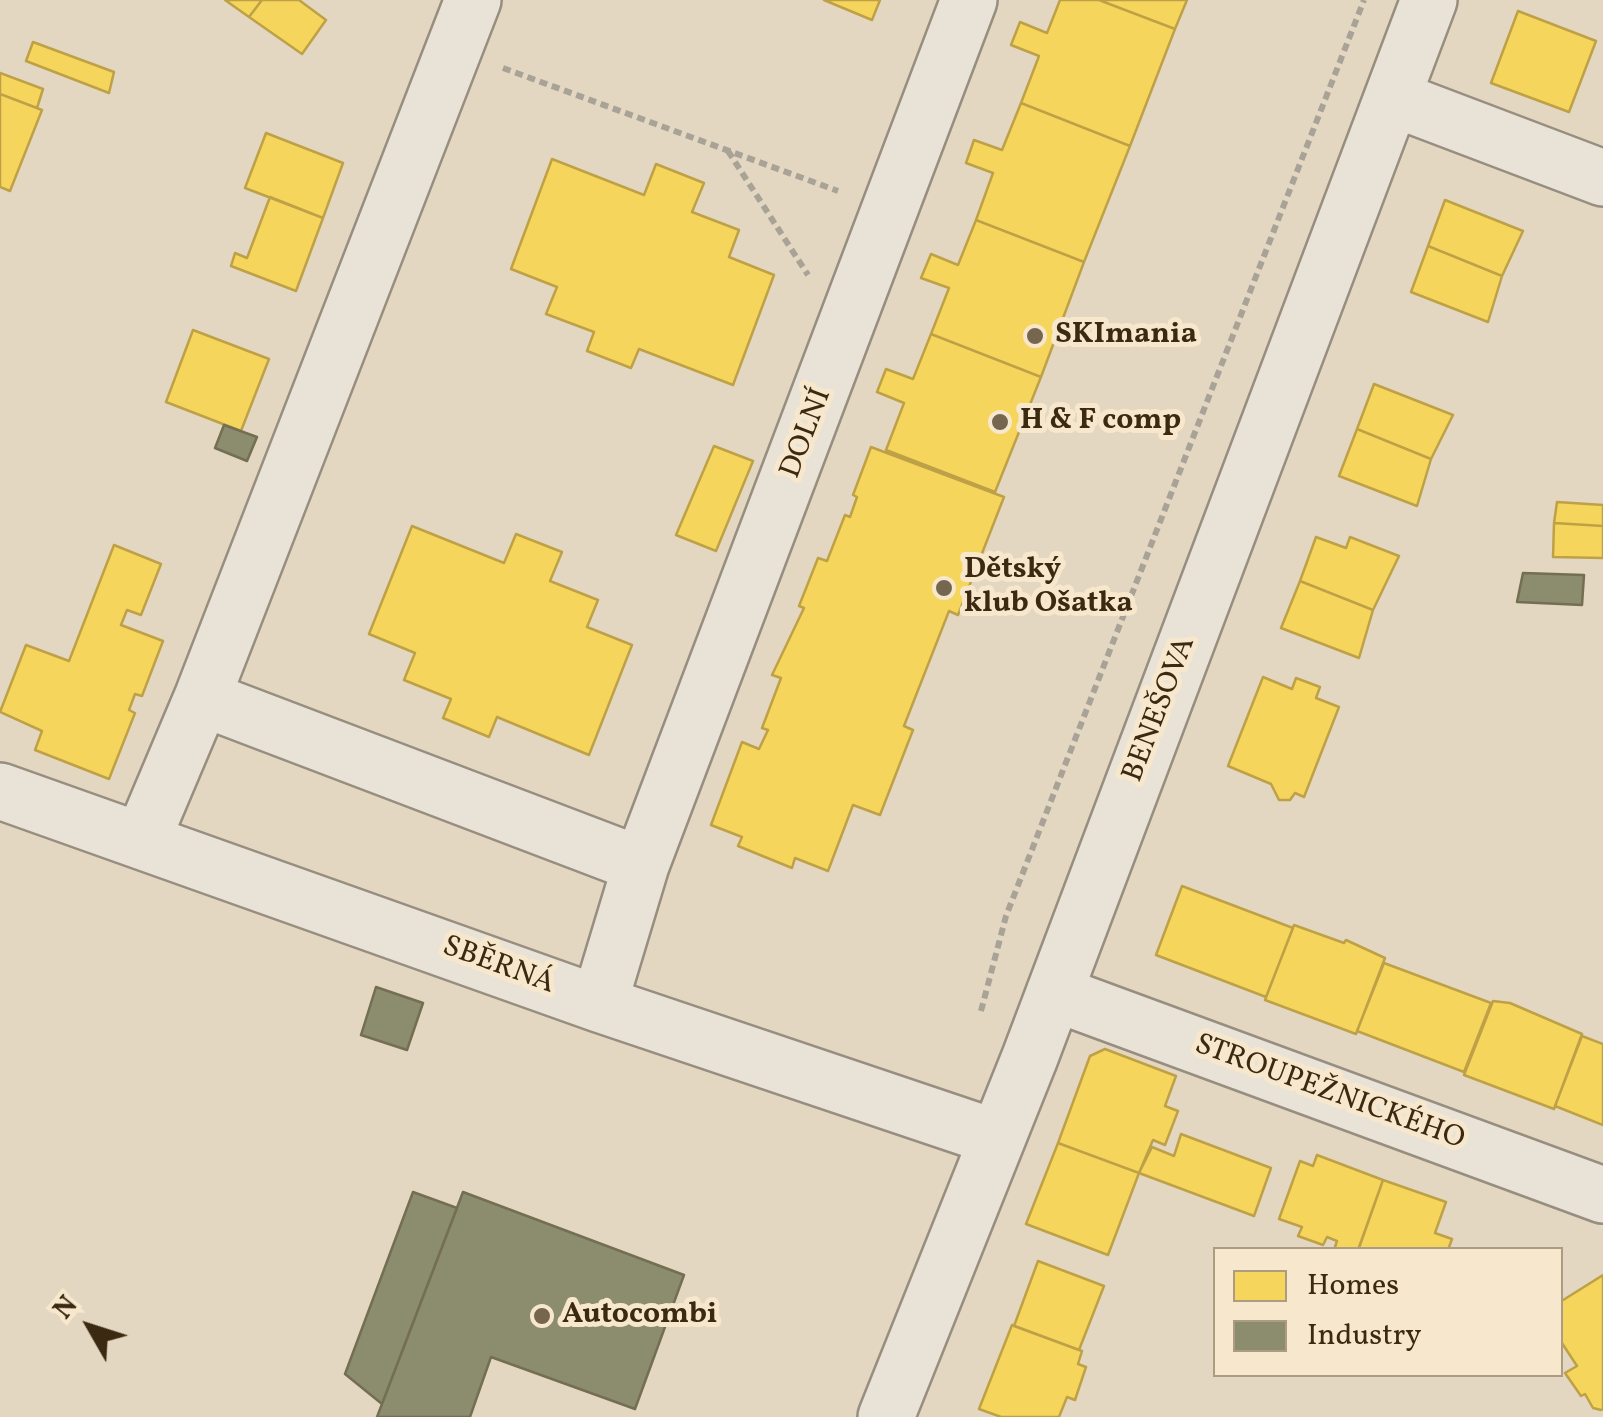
<!DOCTYPE html>
<meta charset="utf-8">
<style>
body{margin:0}
#map{position:relative;width:1603px;height:1417px;overflow:hidden;background:#e3d7c1;font-family:Vollkorn,serif}
canvas{display:block}
.legend{position:absolute;left:1213px;top:1247px;width:350px;height:130px;box-sizing:border-box;background:#f7e8cd;border:2px solid #ac9c82;margin:0;padding:12px 18px;list-style:none;font-size:30px;color:#3b2911}
.legend li{display:flex;align-items:center;gap:20px;height:50px}
.legend b{width:50px;border:2px solid #ac9c82}
.north{position:absolute;left:40px;top:1277px;width:100px;height:100px;-webkit-text-stroke:8px #f7e8cd;paint-order:stroke;rotate:309deg;font-size:28px;font-weight:700;line-height:40px;text-align:center;color:#3b2911}
.north::after{content:'';display:block;margin:auto;width:35px;height:45px;background:#3b2911;clip-path:polygon(50% 0,100% 100%,50% 72%,0 100%)}
</style>
<div id="map">
<canvas width="1603" height="1417"></canvas>
<ul class="legend">
<li><b style="height:28px;background:#f6d55c"></b>Homes</li>
<li><b style="height:28px;background:#8c8c6e"></b>Industry</li>
</ul>
<div class="north">N</div>
</div>
<script>
const g = document.querySelector('canvas').getContext('2d');
g.lineJoin = 'round';
function fill(path, color) { g.fillStyle = color; g.fill(path, 'evenodd'); }
function strokePath(path, color, width, dash) { g.strokeStyle = color; g.lineWidth = width; g.lineCap = dash ? 'butt' : 'round'; g.setLineDash(dash || []); g.stroke(path); }
function label(font, color, halo, rows, align = 'center') {
  g.font = font + ' Vollkorn,serif'; g.lineWidth = 10; g.setLineDash([]); g.textBaseline = 'middle'; g.strokeStyle = halo; g.fillStyle = color; for (const [text, x, y, turn = 0] of rows) {
    g.save(); g.translate(x, y); g.rotate((+turn || 0) * Math.PI / 180); g.textAlign = isNaN(turn) ? turn : align; if (halo) g.strokeText(text, 0, 0); g.fillText(text, 0, 0); g.restore();
  }
}
const homes = new Path2D(`
 M 225,0 L 262,0 L 249,17 Z
 M 262,0 L 299,0 L 326,20 L 302,54 L 249,17 Z
 M 824,0 L 880,0 L 872,20 Z
 M 1060,0 L 1099,0 L 1175,29 L 1130,146 L 1021,103 L 1039,56 L 1011,45 L 1020,22 L 1047,33 Z
 M 1099,0 L 1187,0 L 1175,29 Z
 M 1518,11 L 1596,41 L 1569,112 L 1491,83 Z
 M 33,42 L 114,72 L 109,93 L 26,61 Z
 M 0,73 L 43,89 L 37,108 L 0,94 Z
 M 0,94 L 42,110 L 10,191 L 0,187 Z
 M 1021,103 L 1130,146 L 1084,262 L 976,220 L 993,173 L 966,163 L 974,140 L 1002,150 Z
 M 266,133 L 343,163 L 323,218 L 245,188 Z
 M 552,159 L 644,195 L 656,164 L 704,183 L 692,212 L 739,230 L 729,257 L 774,275 L 733,385 L 639,349 L 631,368 L 587,351 L 594,332 L 546,314 L 557,287 L 511,269 Z
 M 270,197 L 323,218 L 296,291 L 231,266 L 235,253 L 247,258 Z
 M 1445,200 L 1523,231 L 1502,276 L 1428,246 Z
 M 976,220 L 1084,262 L 1041,377 L 931,334 L 949,288 L 921,278 L 931,254 L 958,265 Z
 M 1428,246 L 1502,276 L 1488,322 L 1411,292 Z
 M 193,330 L 269,359 L 241,431 L 166,402 Z
 M 931,334 L 1041,377 L 995,492 L 886,450 L 904,403 L 877,392 L 886,369 L 913,379 Z
 M 1374,384 L 1453,415 L 1431,459 L 1357,429 Z
 M 1357,429 L 1431,459 L 1417,506 L 1339,476 Z
 M 714,446 L 753,461 L 716,551 L 676,535 Z
 M 871,447 L 1004,497 L 958,615 L 949,611 L 904,726 L 913,730 L 880,815 L 853,805 L 828,871 L 795,858 L 792,868 L 738,846 L 742,837 L 711,825 L 742,742 L 759,749 L 768,730 L 762,728 L 781,678 L 772,675 L 804,608 L 799,606 L 818,558 L 827,561 L 845,515 L 850,517 L 857,497 L 853,495 Z
 M 1557,502 L 1603,505 L 1603,526 L 1554,523 Z
 M 1554,523 L 1603,526 L 1603,558 L 1553,557 Z
 M 412,526 L 504,563 L 516,534 L 562,552 L 550,581 L 598,600 L 587,627 L 632,645 L 589,755 L 497,717 L 489,737 L 443,718 L 451,699 L 404,680 L 415,653 L 369,634 Z
 M 1316,537 L 1346,548 L 1350,537 L 1399,556 L 1373,610 L 1300,581 Z
 M 114,545 L 161,564 L 141,615 L 127,610 L 121,625 L 163,641 L 142,696 L 135,694 L 129,710 L 135,713 L 109,779 L 35,750 L 42,731 L 0,712 L 26,645 L 69,661 Z
 M 1300,581 L 1373,610 L 1359,658 L 1281,628 Z
 M 1263,677 L 1292,689 L 1296,678 L 1320,687 L 1316,698 L 1339,707 L 1304,797 L 1295,793 L 1290,800 L 1279,800 L 1271,784 L 1228,766 Z
 M 1182,886 L 1293,928 L 1266,997 L 1156,955 Z
 M 1294,925 L 1344,943 L 1346,940 L 1385,958 L 1356,1034 L 1265,1000 Z
 M 1384,963 L 1491,1003 L 1464,1072 L 1357,1031 Z
 M 1493,1001 L 1510,1003 L 1582,1034 L 1554,1109 L 1464,1075 Z
 M 1582,1036 L 1603,1044 L 1603,1125 L 1555,1106 Z
 M 1105,1049 L 1176,1076 L 1165,1106 L 1178,1111 L 1165,1145 L 1153,1140 L 1139,1173 L 1058,1143 L 1090,1056 Z
 M 1181,1134 L 1271,1168 L 1254,1216 L 1139,1173 L 1152,1147 L 1174,1156 Z
 M 1058,1143 L 1139,1173 L 1108,1255 L 1026,1224 Z
 M 1317,1155 L 1383,1180 L 1358,1250 L 1334,1250 L 1337,1241 L 1327,1237 L 1323,1245 L 1298,1236 L 1302,1227 L 1279,1219 L 1300,1161 L 1313,1166 Z
 M 1383,1180 L 1446,1202 L 1435,1233 L 1452,1239 L 1448,1250 L 1359,1248 Z
 M 1038,1261 L 1104,1286 L 1079,1350 L 1014,1326 Z
 M 1603,1275 L 1603,1409 L 1601,1410 L 1593,1408 L 1585,1394 L 1581,1396 L 1565,1373 L 1577,1366 L 1560,1340 L 1560,1302 Z
 M 1012,1325 L 1082,1351 L 1078,1364 L 1086,1367 L 1075,1400 L 1067,1397 L 1059,1417 L 1001,1417 L 979,1409 Z`);
const industry = new Path2D(`
 M 224,425 L 257,437 L 247,461 L 215,448 Z
 M 1523,573 L 1584,575 L 1582,605 L 1517,602 Z
 M 376,987 L 423,1003 L 407,1050 L 361,1035 Z
 M 413,1192 L 457,1208 L 382,1404 L 345,1374 Z
 M 463,1192 L 684,1275 L 635,1409 L 491,1357 L 470,1417 L 377,1417 Z`);
const path = new Path2D(`
 M 503,68 L 838,191
 M 728,151 L 808,275
 M 981,1011 L 1006,916 L 1364,0`);
const minor = new Path2D(`
 M 1392,98 L 1603,178
 M 202,698 L 641,865
 M 0,791 L 599,1004 L 997,1138
 M 142,840 L 202,698 L 473,0
 M 1054,993 L 1603,1195
 M 599,1004 L 641,865 L 969,0
 M 886,1417 L 1030,1057 L 1429,0`);
const markers = [
 [1035,336,10,"#76664f"],
 [1000,422,10,"#76664f"],
 [944,588,10,"#76664f"],
 [542,1316,10,"#76664f"]
];
const poiNames = [
 ["SKImania",1055,336],
 ["H & F comp",1020,422],
 ["Dětský",964,571],
 ["klub Ošatka",964,605],
 ["Autocombi",562,1316]
];
const streetNames = [
 ["DOLNÍ",808,434,-69],
 ["BENEŠOVA",1161,710,-69],
 ["SBĚRNÁ",498,967,20],
 ["STROUPEŽNICKÉHO",1329,1094,20]
];
fill(homes, '#f6d55c');
strokePath(homes, '#bea146', 2.5);
fill(industry, '#8c8c6e');
strokePath(industry, '#746e52', 2.5);
strokePath(minor, '#978e7f', 60);
strokePath(path, '#a8a297', 6, [8, 5]);
strokePath(minor, '#e8e2d7', 55);
for (const [x, y, r, color] of markers) { const dot = new Path2D(); dot.arc(x, y, r, 0, 2 * Math.PI); g.fillStyle = color; g.fill(dot); strokePath(dot, '#f7e8cd', 4); }
label('bold 30px', '#3b2911', '#f7e8cd', poiNames, 'left');
label('30px', '#3b2911', '#f7e8cd', streetNames);
</script>
